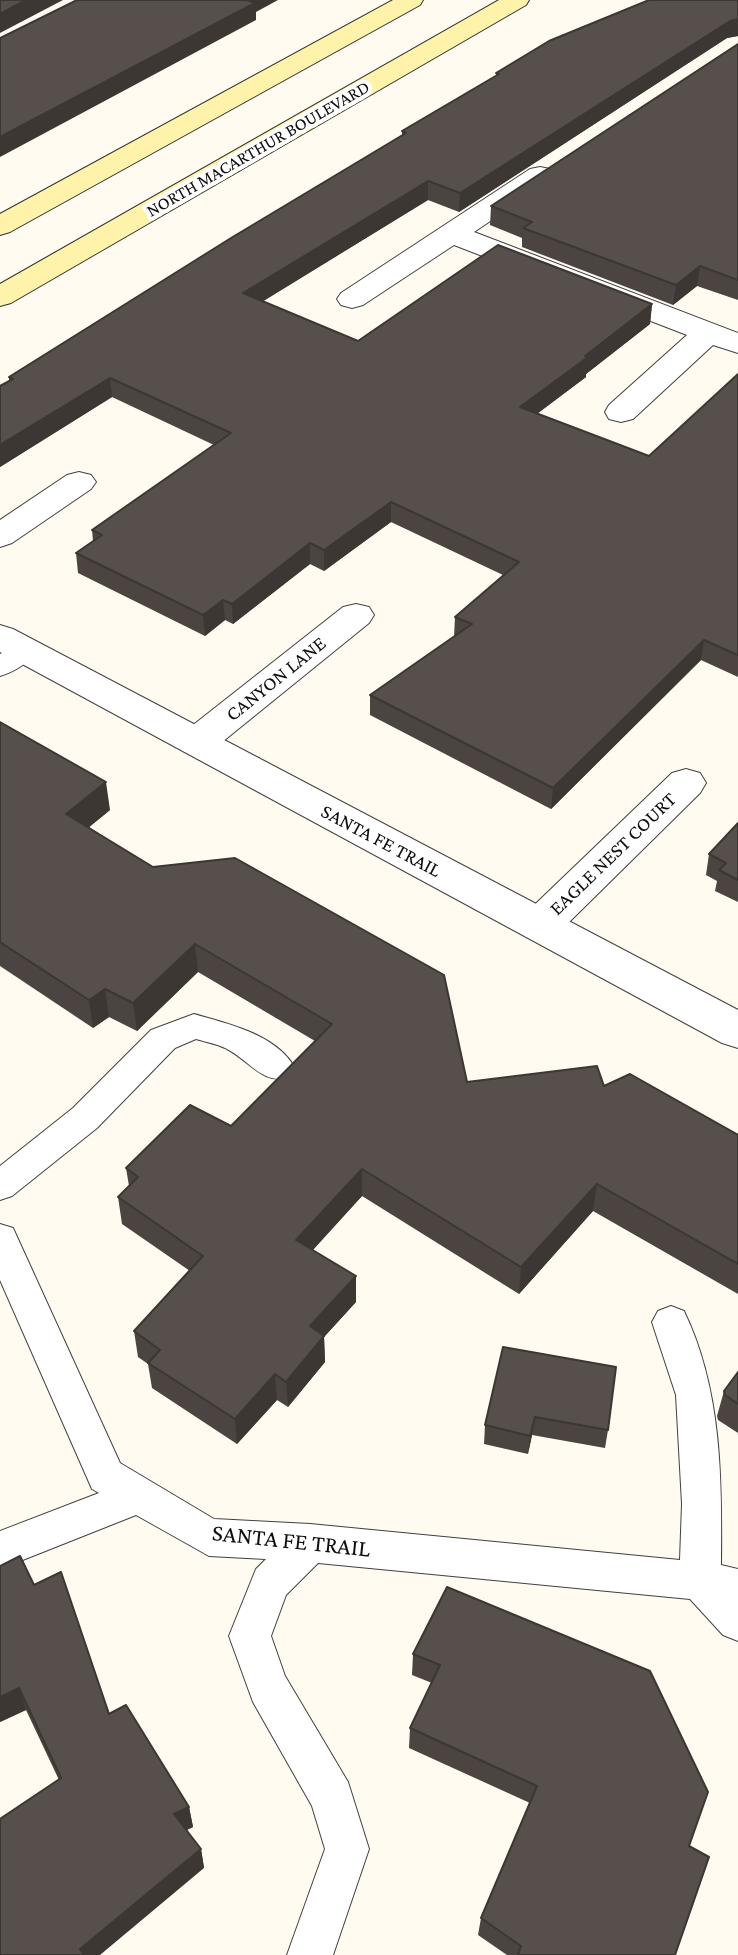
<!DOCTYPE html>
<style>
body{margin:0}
canvas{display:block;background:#fffbf0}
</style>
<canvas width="738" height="1955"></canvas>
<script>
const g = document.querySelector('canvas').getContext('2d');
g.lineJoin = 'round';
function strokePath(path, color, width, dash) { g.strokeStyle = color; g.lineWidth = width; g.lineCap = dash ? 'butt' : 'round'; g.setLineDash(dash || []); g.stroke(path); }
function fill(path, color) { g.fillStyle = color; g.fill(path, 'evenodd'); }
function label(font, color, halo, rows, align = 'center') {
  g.font = font + ' "Crimson Pro",serif'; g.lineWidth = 8; g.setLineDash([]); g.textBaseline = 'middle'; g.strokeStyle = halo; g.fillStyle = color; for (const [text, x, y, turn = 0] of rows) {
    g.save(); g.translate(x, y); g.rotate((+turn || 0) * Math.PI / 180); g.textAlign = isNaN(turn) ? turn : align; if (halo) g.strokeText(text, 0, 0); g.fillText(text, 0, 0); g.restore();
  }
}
const service = new Path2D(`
 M 24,641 L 34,644 L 38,650 C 30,662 14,672 0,676 L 0,654 Z
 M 194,1014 C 228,1024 276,1034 295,1068 L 290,1077 C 263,1086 249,1060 227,1049 C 218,1044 206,1042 196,1039 L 175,1048 L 97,1128 L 12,1196 L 0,1200 L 0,1166 L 73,1108 L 151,1030 Z
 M 0,1224 L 13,1228 L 120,1463 L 214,1519 L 310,1524 L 680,1560 L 682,1504 L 676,1395 L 652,1322 L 658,1311 L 671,1306 L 684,1311 C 722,1390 722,1479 721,1565 L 738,1569 L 738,1641 L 723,1635 L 690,1599 L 318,1563 L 286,1595 L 271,1636 L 285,1676 L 348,1782 L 369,1849 L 333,1955 L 287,1955 L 325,1849 L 312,1806 L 253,1702 L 229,1636 L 256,1569 L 266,1559 L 209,1556 L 136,1515 L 0,1569 L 0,1531 L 99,1493 L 92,1489 L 0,1280 Z`);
const minor = new Path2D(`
 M 540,167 L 550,169 L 554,175 L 550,181 L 474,232 L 738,333 L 738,353 L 713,345 L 633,419 L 621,422 L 609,419 L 605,412 L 609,405 L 687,335 L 454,245 L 363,305 L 352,308 L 341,305 L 337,299 L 341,293 L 530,169 Z
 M 79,472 L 91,475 L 96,482 L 91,489 L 12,543 L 0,547 L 0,520 L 67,475 Z
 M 356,604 L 369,607 L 374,615 L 369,623 L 211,751 L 197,755 L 183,751 L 177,742 L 183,733 L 343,607 Z
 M 686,769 L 700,773 L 706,783 L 700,793 L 555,936 L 540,941 L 525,936 L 519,925 L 525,914 L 672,773 Z`);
const tertiary = new Path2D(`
 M 0,625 L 13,629 L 738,1010 L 738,1048 L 722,1043 L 0,652 Z`);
const secondary = new Path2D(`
 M 393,0 L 423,0 L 420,5 L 10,232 L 0,235 L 0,214 Z
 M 499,0 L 529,0 L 526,5 L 11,303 L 0,306 L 0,284 Z`);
const wall = new Path2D(`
 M 738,0 L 738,36 L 727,38 L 459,212 L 428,200 L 263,301 L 358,341 L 652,304 L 650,324 L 586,374 L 586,377 L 537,414 L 649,456 L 738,374 L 738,677 L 701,660 L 551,809 L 370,715 L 370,695 L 454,637 L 455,617 L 503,575 L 391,522 L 324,571 L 310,564 L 233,624 L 225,620 L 205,636 L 78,573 L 76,553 L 93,541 L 92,530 L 214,445 L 112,397 L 0,467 L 0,386 L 9,381 L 9,377 L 402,135 L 402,131 L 496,76 L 496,73 Z
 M 738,44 L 738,300 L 697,286 L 673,305 L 522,247 L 522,238 L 490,225 L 491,206 Z
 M 0,722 L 110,810 L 89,827 L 467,1082 L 604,1086 L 738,1135 L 738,1294 L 593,1211 L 519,1294 L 362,1196 L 313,1250 L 356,1302 L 324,1337 L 325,1362 L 288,1407 L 277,1400 L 237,1444 L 152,1388 L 148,1364 L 138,1357 L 134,1331 L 190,1271 L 122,1224 L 118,1197 L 129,1186 L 126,1168 L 231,1126 L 315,1041 L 198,972 L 137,1031 L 109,1017 L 93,1028 L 0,966 Z
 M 738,823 L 738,902 L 715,891 L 717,881 L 706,875 L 709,854 Z
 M 503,1347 L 608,1430 L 605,1448 L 532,1435 L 528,1454 L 484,1444 L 485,1425 Z
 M 738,1372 L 738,1433 L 718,1420 L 717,1416 L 724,1391 Z
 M 34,1585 L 109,1714 L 189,1807 L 193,1827 L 186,1830 L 201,1849 L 204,1868 L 59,1780 L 26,1710 L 0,1722 Z
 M 447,1587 L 689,1846 L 675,1955 L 507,1955 L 478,1935 L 481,1918 L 530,1803 L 409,1748 L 410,1728 L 432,1683 L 412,1675 L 413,1654 Z`);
const shadedWall = new Path2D(`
 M 26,0 L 63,0 L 0,33 L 0,14 Z
 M 245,0 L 278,0 L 256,12 L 256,20 L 0,157 L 0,137 Z
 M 738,19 L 738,36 L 727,38 L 459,212 L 460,193 L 730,21 Z
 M 428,181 L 428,200 L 244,313 L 243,293 Z
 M 700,266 L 697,286 L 673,305 L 676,285 Z
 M 652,304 L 650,324 L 586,374 L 586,377 L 519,427 L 520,407 Z
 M 110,378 L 112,397 L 0,467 L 0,445 Z
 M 391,502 L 391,522 L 324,571 L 324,550 Z
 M 310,543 L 310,564 L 233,624 L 232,604 Z
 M 223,600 L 225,620 L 205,636 L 203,615 Z
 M 704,640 L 701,660 L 551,809 L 553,788 Z
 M 106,782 L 110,810 L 71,842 L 66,814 Z
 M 195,944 L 198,972 L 137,1031 L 133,1003 Z
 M 105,989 L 109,1017 L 93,1028 L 89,1000 Z
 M 362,1169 L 362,1196 L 297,1267 L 296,1240 Z
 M 597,1184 L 593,1211 L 519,1294 L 521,1267 Z
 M 356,1276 L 356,1302 L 324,1337 L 325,1362 L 288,1407 L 286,1382 L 310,1326 Z
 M 275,1374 L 277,1400 L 237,1444 L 235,1419 Z
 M 535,1417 L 532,1435 L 528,1454 L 530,1436 Z
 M 19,1688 L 26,1710 L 0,1722 L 0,1697 Z
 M 189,1807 L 193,1827 L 179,1834 L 174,1814 Z
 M 201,1849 L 204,1868 L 100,1955 L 82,1955 L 80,1949 Z`);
const building = new Path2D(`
 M 0,0 L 26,0 L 0,14 Z
 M 77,0 L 247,0 L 255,3 L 0,137 L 0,38 Z
 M 649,0 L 738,0 L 738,19 L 730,21 L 460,193 L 428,181 L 243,293 L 358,341 L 498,245 L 652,304 L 585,356 L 588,357 L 520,407 L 649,456 L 738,374 L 738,655 L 704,640 L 553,788 L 370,695 L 472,624 L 455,617 L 519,562 L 391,502 L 324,550 L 310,543 L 232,604 L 223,600 L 203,615 L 76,553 L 102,535 L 92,530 L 231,433 L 110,378 L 0,445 L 0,386 L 13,379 L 9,377 L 231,238 L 406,133 L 402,131 L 499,74 L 496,73 L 549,41 Z
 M 738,44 L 738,280 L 700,266 L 676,285 L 523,228 L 532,222 L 491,206 Z
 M 0,722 L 106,782 L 66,814 L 153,867 L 235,858 L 444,975 L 467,1082 L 597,1066 L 604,1086 L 630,1074 L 738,1135 L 738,1264 L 597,1184 L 521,1267 L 362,1169 L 296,1240 L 356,1276 L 310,1326 L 324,1336 L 286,1382 L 275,1374 L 235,1419 L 148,1363 L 160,1350 L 134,1331 L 203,1256 L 118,1197 L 138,1177 L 126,1168 L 190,1105 L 231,1126 L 332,1024 L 195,944 L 133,1003 L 105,989 L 89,1000 L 0,942 Z
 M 738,823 L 738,880 L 719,870 L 726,863 L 709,854 Z
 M 503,1347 L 616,1367 L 608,1430 L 535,1417 L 530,1436 L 485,1425 Z
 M 738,1372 L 738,1404 L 725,1395 L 724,1391 Z
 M 20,1556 L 34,1585 L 61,1572 L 109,1714 L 126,1705 L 189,1807 L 174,1814 L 201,1849 L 80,1949 L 84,1955 L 0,1955 L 0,1819 L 61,1778 L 19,1688 L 0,1697 L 0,1566 Z
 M 447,1587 L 650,1671 L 708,1792 L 689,1846 L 709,1857 L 675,1955 L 518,1955 L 521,1946 L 481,1918 L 537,1786 L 410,1728 L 440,1665 L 413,1654 Z`);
const farStreetnames = [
 ["NORTH MACARTHUR BOULEVARD",258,149,-30]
];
const streetNames = [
 ["CANYON LANE",276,679,-39],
 ["SANTA FE TRAIL",381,841,28],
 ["EAGLE NEST COURT",613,854,-44]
];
const nearStreetnames = [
 ["SANTA FE TRAIL",291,1541,6]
];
strokePath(service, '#414141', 2);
strokePath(minor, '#414141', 2);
strokePath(tertiary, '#414141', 2);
strokePath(secondary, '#303030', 2);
fill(service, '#fff');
fill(minor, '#fff');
fill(tertiary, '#fff');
fill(secondary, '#fff2ab');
fill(wall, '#4b4440');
fill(shadedWall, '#3d3734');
fill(building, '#574f4b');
strokePath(building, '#3d3734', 2);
label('18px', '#0e0e0e', '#fff', farStreetnames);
label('20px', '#0e0e0e', '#fff', streetNames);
label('24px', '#0e0e0e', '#fff', nearStreetnames);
</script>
